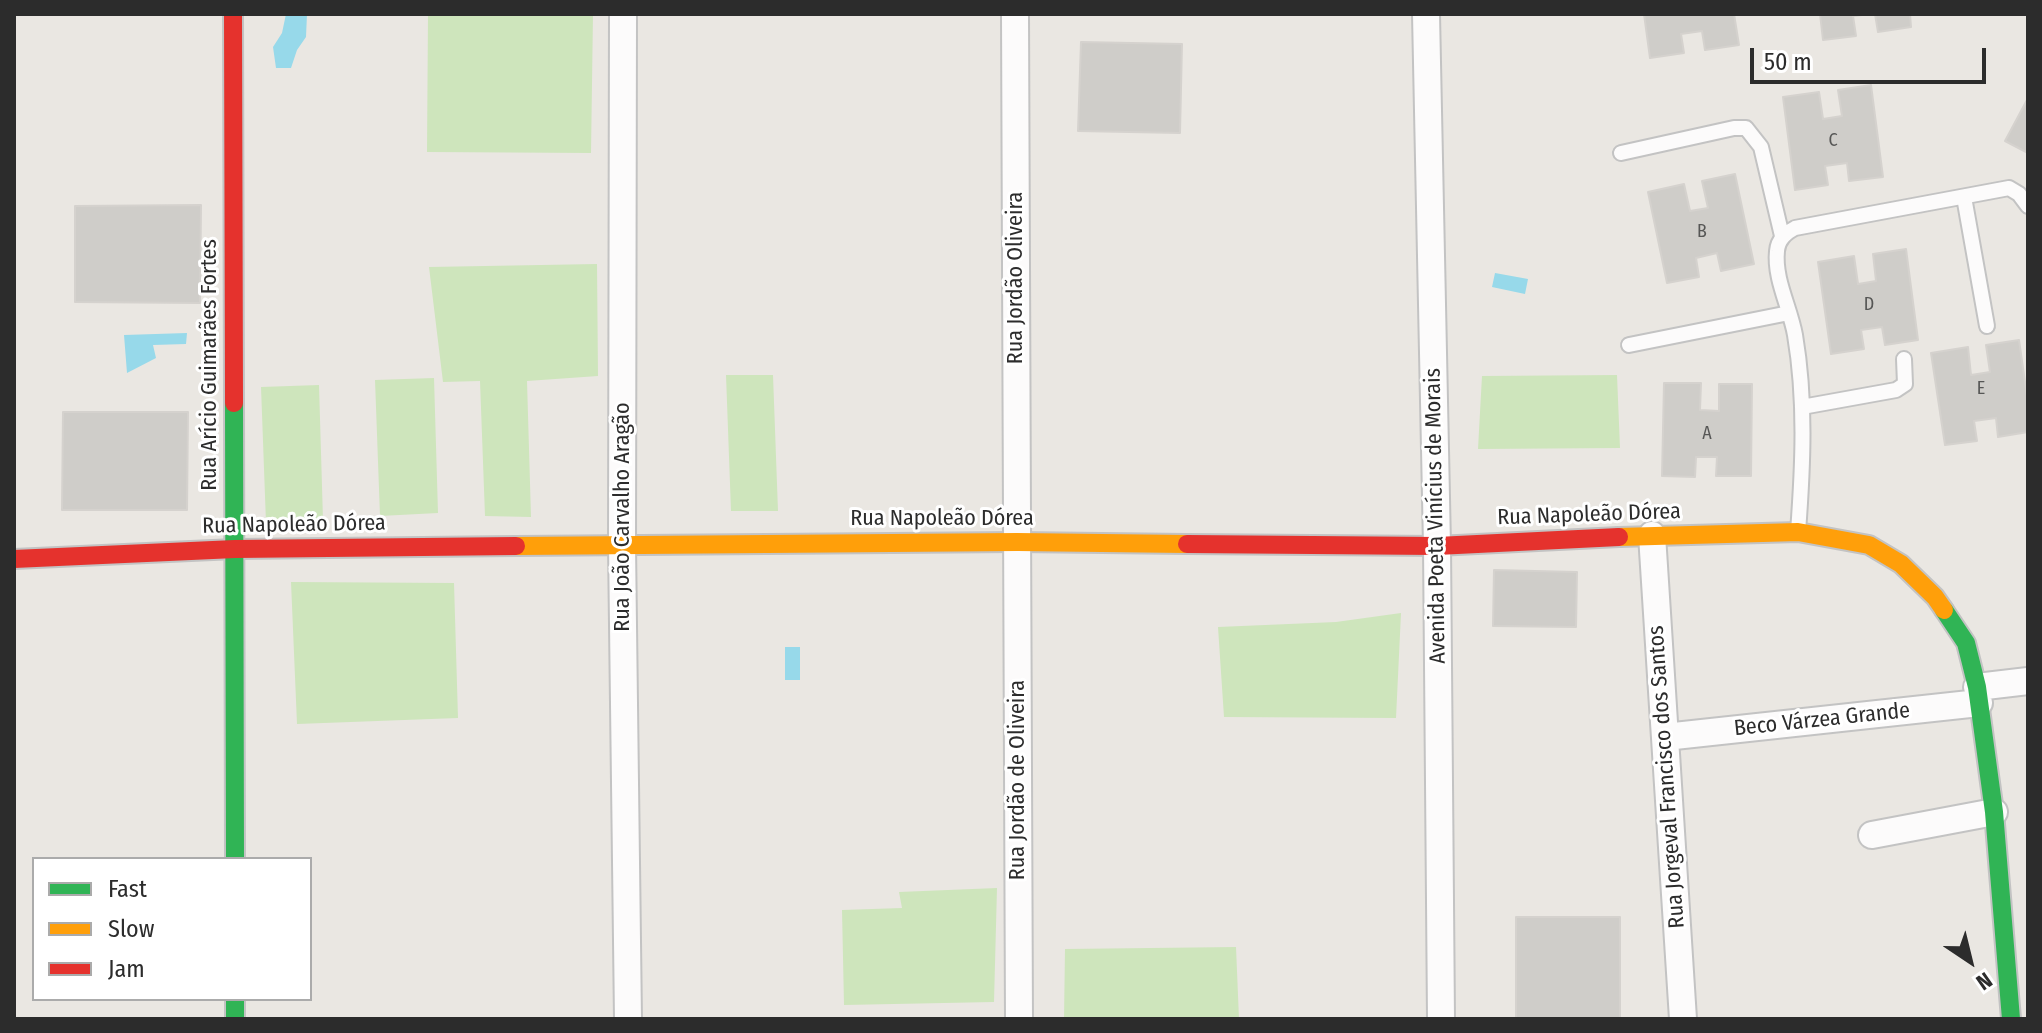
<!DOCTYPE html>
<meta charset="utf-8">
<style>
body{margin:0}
#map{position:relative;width:2042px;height:1033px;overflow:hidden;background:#eae7e2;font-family:"Fira Sans Condensed",sans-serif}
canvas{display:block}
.frame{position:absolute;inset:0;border:16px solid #2c2c2c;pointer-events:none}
.legend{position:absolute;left:32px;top:857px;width:280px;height:144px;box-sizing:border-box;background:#fff;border:2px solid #ababab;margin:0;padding:10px 14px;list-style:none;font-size:24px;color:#2c2c2c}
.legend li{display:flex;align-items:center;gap:16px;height:40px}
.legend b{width:40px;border:2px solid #ababab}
.north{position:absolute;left:1930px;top:921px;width:80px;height:80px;-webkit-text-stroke:6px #fff;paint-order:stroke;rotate:145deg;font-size:22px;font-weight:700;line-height:32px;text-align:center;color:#2c2c2c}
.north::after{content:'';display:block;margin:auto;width:28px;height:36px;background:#2c2c2c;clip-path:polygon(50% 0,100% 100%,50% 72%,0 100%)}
.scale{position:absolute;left:1750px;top:48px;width:236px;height:36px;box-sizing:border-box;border:4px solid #2c2c2c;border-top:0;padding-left:10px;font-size:24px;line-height:28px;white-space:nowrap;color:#2c2c2c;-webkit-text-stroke:6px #fff;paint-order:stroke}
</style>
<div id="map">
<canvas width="2042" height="1033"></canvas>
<div class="frame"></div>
<ul class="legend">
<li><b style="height:10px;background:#30b455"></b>Fast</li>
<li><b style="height:10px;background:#ff9f0a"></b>Slow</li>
<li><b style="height:10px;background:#e5322d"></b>Jam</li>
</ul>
<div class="north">N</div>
<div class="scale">50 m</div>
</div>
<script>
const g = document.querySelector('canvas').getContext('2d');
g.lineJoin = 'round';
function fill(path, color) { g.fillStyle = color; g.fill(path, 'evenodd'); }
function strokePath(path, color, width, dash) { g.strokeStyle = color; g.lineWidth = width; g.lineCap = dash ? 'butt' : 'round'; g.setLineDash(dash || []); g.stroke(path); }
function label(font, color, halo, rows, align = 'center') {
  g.font = font + ' "Fira Sans Condensed",sans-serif'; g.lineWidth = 6; g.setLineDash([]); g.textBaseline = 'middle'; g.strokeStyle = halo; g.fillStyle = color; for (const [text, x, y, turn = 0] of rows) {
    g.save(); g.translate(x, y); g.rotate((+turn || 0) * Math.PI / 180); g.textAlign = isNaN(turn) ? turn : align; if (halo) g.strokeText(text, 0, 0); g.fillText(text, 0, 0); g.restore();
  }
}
const green = new Path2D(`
 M 428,14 L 593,14 L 591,153 L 427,152 Z
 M 597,264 L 598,376 L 527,381 L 531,517 L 485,516 L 480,381 L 443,382 L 429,267 Z
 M 726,375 L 773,375 L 778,511 L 731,511 Z
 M 1617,375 L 1620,448 L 1478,449 L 1482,376 Z
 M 434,378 L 438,513 L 380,516 L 375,380 Z
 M 319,385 L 323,520 L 266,523 L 261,387 Z
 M 291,582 L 454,583 L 458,718 L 297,724 Z
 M 1401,613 L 1396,718 L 1224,717 L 1218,627 L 1336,622 Z
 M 997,888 L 994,1002 L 844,1005 L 842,910 L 902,908 L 899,892 Z
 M 1236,947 L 1239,1019 L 1064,1019 L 1065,949 Z`);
const water = new Path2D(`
 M 286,14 L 307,14 L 306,37 L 297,50 L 291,68 L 276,68 L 273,47 L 282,33 Z
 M 1495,273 L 1528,279 L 1525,294 L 1492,287 Z
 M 187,333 L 186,344 L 153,345 L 156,358 L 127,373 L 124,335 Z
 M 785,647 L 800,647 L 800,680 L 785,680 Z`);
const building = new Path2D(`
 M 1644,14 L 1734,14 L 1739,45 L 1705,50 L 1702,31 L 1681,34 L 1684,53 L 1650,58 Z
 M 1820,14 L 1871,14 L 1853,16 L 1856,36 L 1823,40 Z
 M 1875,14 L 1910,14 L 1911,27 L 1878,32 Z
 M 1081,42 L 1182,44 L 1180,133 L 1078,131 Z
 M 1871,85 L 1883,177 L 1849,181 L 1847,163 L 1825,166 L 1828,185 L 1795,190 L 1783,97 L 1819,92 L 1823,119 L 1842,116 L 1838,90 Z
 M 2028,98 L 2028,153 L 2005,141 Z
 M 1735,174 L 1754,264 L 1721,271 L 1717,253 L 1696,258 L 1699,277 L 1667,283 L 1648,192 L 1684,184 L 1690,211 L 1708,208 L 1702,181 Z
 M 201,205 L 200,303 L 75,302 L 75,206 Z
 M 1906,249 L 1918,340 L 1885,345 L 1882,327 L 1861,330 L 1864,349 L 1831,354 L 1818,262 L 1854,256 L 1858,284 L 1876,281 L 1873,254 Z
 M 2019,340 L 2028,403 L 2028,432 L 1998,437 L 1996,418 L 1974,421 L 1977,441 L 1945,445 L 1931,353 L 1968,347 L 1971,375 L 1990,372 L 1986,345 Z
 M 1664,383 L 1701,383 L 1700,410 L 1719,411 L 1719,384 L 1752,384 L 1751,476 L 1716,476 L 1717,457 L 1696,457 L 1695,477 L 1662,476 Z
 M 63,412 L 188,412 L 187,510 L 62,510 Z
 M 1494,570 L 1577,572 L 1576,627 L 1493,626 Z
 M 1516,917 L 1620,917 L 1620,1019 L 1516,1019 Z`);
const lane = new Path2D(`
 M 1621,153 L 1734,128 L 1746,128 L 1761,147 L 1782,236
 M 1964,197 L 1987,326
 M 1629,345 L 1789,313
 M 1802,407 L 1896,390 L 1905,384 L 1904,359
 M 1798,532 C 1803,465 1806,400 1795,335 C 1790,307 1774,279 1777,251 C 1778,239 1786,233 1795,228 L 2009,188 L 2019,194 L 2028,206`);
const street = new Path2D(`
 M 623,14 L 622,546 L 628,1019
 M 1015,14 L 1019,1019
 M 1426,14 L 1437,546 L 1441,1019
 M 1652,535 L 1683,1019
 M 1977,687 L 2028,681
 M 1665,737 L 1979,703
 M 1872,835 L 1994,812`);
const fast = new Path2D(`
 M 234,403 L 235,859
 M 1944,610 L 1966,643 L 1977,687 L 1994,812 L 2011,1019
 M 235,999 L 235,1019`);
const slow = new Path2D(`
 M 1619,537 L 1798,532 L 1869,545 L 1901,564 L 1935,597 L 1944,610
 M 516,546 L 1017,542 L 1187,544`);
const jam = new Path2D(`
 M 233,14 L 234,403
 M 1187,544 L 1437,546 L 1619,537
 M 14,559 L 235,549 L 516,546`);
const numberNames = [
 ["C",1833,141],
 ["B",1702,232],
 ["D",1869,305],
 ["E",1981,389],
 ["A",1707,434]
];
const streetNames = [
 ["Rua Jordão Oliveira",1016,278,-90],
 ["Rua Arício Guimarães Fortes",210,365,-90],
 ["Rua Napoleão Dórea",1589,515,-2],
 ["Avenida Poeta Vinícius de Morais",1436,516,-91],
 ["Rua João Carvalho Aragão",623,517,-90],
 ["Rua Napoleão Dórea",942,519],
 ["Rua Napoleão Dórea",294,525,-1],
 ["Beco Várzea Grande",1822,720,-6],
 ["Rua Jorgeval Francisco dos Santos",1667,777,-94],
 ["Rua Jordão de Oliveira",1018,780,-90]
];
fill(green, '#cee5bc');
fill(water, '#97d9ea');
fill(building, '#cfcdc9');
strokePath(building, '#d5d2ce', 2);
strokePath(lane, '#c3c3c3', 18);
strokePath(street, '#c3c3c3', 30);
strokePath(fast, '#c3c3c3', 22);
strokePath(slow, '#c3c3c3', 22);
strokePath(jam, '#c3c3c3', 22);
strokePath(lane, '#fcfbfb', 14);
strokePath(street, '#fcfbfb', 26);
strokePath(fast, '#30b455', 18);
strokePath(slow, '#ff9f0a', 18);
strokePath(jam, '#e5322d', 18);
label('18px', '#565655', null, numberNames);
label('22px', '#2c2c2c', '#fff', streetNames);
</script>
